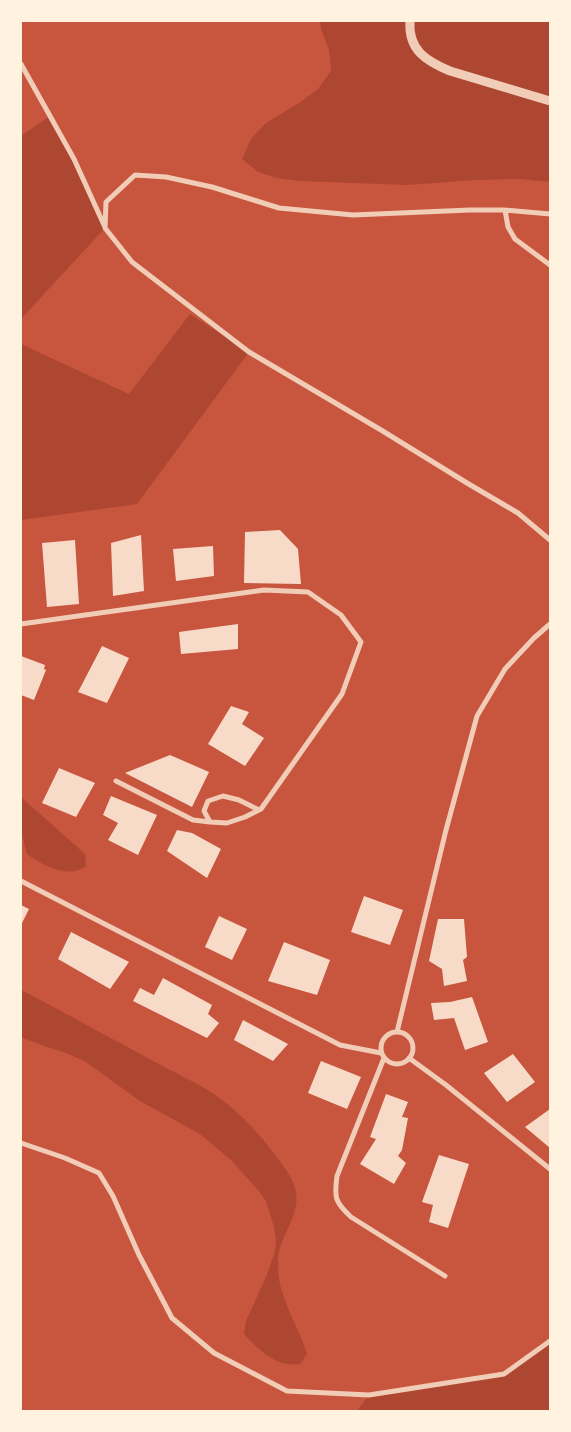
<!DOCTYPE html>
<style>
body{margin:0}
#map{position:relative;width:571px;height:1432px;overflow:hidden;background:#c8553d;font-family:Rubik,sans-serif}
canvas{display:block}
.frame{position:absolute;inset:0;border:22px solid #fff3e0;pointer-events:none}
</style>
<div id="map">
<canvas width="571" height="1432"></canvas>
<div class="frame"></div>
</div>
<script>
const g = document.querySelector('canvas').getContext('2d');
g.lineJoin = 'round';
function fill(path, color) { g.fillStyle = color; g.fill(path, 'evenodd'); }
function strokePath(path, color, width, dash) { g.strokeStyle = color; g.lineWidth = width; g.lineCap = dash ? 'butt' : 'round'; g.setLineDash(dash || []); g.stroke(path); }
const green = new Path2D(`
 M 320,21 L 550,21 L 550,182 L 519,179 L 474,180 L 407,185 L 299,181 L 277,178 L 258,172 L 242,159 L 251,139 L 266,123 L 302,101 L 318,89 L 331,71 L 329,50 L 321,29 Z
 M 50,116 L 105,228 L 21,319 L 21,136 Z
 M 190,314 L 249,352 L 137,504 L 21,520 L 21,344 L 129,394 Z
 M 21,797 L 85,854 L 86,866 C 83,868 79,870 75,871 C 59,874 39,863 27,854 L 21,831 Z
 M 21,990 C 66,1013 110,1038 155,1062 C 173,1072 193,1081 211,1092 C 237,1109 258,1132 276,1156 C 283,1166 292,1176 295,1188 C 303,1214 278,1236 278,1261 C 278,1272 279,1284 283,1294 C 289,1315 301,1333 307,1354 L 300,1364 C 296,1364 292,1365 288,1364 C 271,1362 255,1346 244,1334 L 246,1321 L 266,1277 L 275,1252 L 276,1241 L 274,1227 L 266,1201 L 258,1190 L 231,1160 L 200,1134 L 140,1101 L 86,1062 L 66,1053 L 44,1046 L 21,1037 Z
 M 550,1341 L 550,1411 L 357,1411 L 369,1395 L 507,1372 Z`);
const building = new Path2D(`
 M 280,530 L 298,549 L 301,584 L 244,583 L 245,532 Z
 M 141,535 L 144,591 L 113,596 L 111,543 Z
 M 75,540 L 79,604 L 47,607 L 42,543 Z
 M 213,546 L 214,576 L 176,581 L 173,549 Z
 M 238,624 L 238,649 L 181,654 L 179,632 Z
 M 102,646 L 129,658 L 107,703 L 78,692 Z
 M 21,656 L 45,665 L 44,669 L 46,670 L 34,700 L 21,695 Z
 M 231,706 L 249,712 L 242,724 L 264,738 L 245,766 L 208,744 Z
 M 170,755 L 209,772 L 192,807 L 125,773 Z
 M 59,768 L 95,783 L 76,817 L 42,803 Z
 M 111,796 L 157,815 L 138,855 L 108,840 L 118,823 L 103,815 Z
 M 177,830 L 192,833 L 221,849 L 207,878 L 167,851 Z
 M 364,896 L 403,910 L 390,945 L 351,932 Z
 M 21,905 L 29,909 L 21,925 Z
 M 219,916 L 247,929 L 232,960 L 205,947 Z
 M 438,919 L 464,919 L 467,957 L 463,960 L 467,981 L 444,986 L 442,969 L 429,961 Z
 M 71,932 L 129,962 L 110,989 L 58,959 Z
 M 284,942 L 330,960 L 317,995 L 268,981 Z
 M 163,978 L 212,1005 L 208,1014 L 219,1023 L 207,1038 L 133,1001 L 140,988 L 154,995 Z
 M 472,997 L 488,1042 L 465,1050 L 454,1018 L 434,1020 L 431,1003 L 450,1002 Z
 M 243,1020 L 288,1044 L 273,1061 L 234,1040 Z
 M 513,1054 L 535,1082 L 507,1102 L 484,1073 Z
 M 321,1061 L 361,1077 L 347,1109 L 308,1093 Z
 M 386,1094 L 408,1102 L 402,1117 L 408,1118 L 402,1150 L 398,1156 L 406,1163 L 394,1184 L 360,1164 L 376,1139 L 370,1137 Z
 M 550,1109 L 550,1148 L 525,1127 Z
 M 439,1155 L 469,1164 L 448,1228 L 429,1222 L 433,1205 L 422,1202 Z`);
const minor = new Path2D(`
 M 21,64 L 74,159 L 104,225
 M 505,210 L 508,227 L 515,239 L 550,265
 M 550,214 L 505,210 L 470,210 L 353,215 L 279,208 L 212,187 L 166,177 L 135,175 L 106,202 L 105,228 L 132,262 L 249,352 L 381,430 L 467,483 L 518,513 L 550,540
 M 21,624 L 264,590 L 308,592 L 341,615 L 361,642 L 342,694 L 261,809 L 245,817 L 227,823 L 210,822 L 204,811 L 208,801 L 223,796 L 239,800 L 259,810
 M 116,781 L 193,820 L 210,822
 M 21,881 L 340,1045 L 381,1053
 M381 1048a16 16 0 1 1 32 0a16 16 0 1 1-32 0Z
 M 397,1032 L 446,830 L 477,716 L 505,669 L 534,638 L 550,624
 M 384,1058 L 337,1176 C 334,1198 335,1202 351,1217 L 445,1276
 M 409,1058 L 446,1085 L 550,1169
 M 21,1143 L 65,1158 L 99,1173 L 113,1196 L 139,1255 L 172,1318 L 214,1353 L 287,1391 L 369,1395 L 504,1374 L 550,1341`);
const tertiary = new Path2D(`
 M 410,21 C 408,50 426,61 450,71 L 550,101`);
fill(green, '#ae4732');
fill(building, '#f7dbc8');
strokePath(minor, '#f1ccb7', 5);
strokePath(tertiary, '#f1ccb7', 9);
</script>
